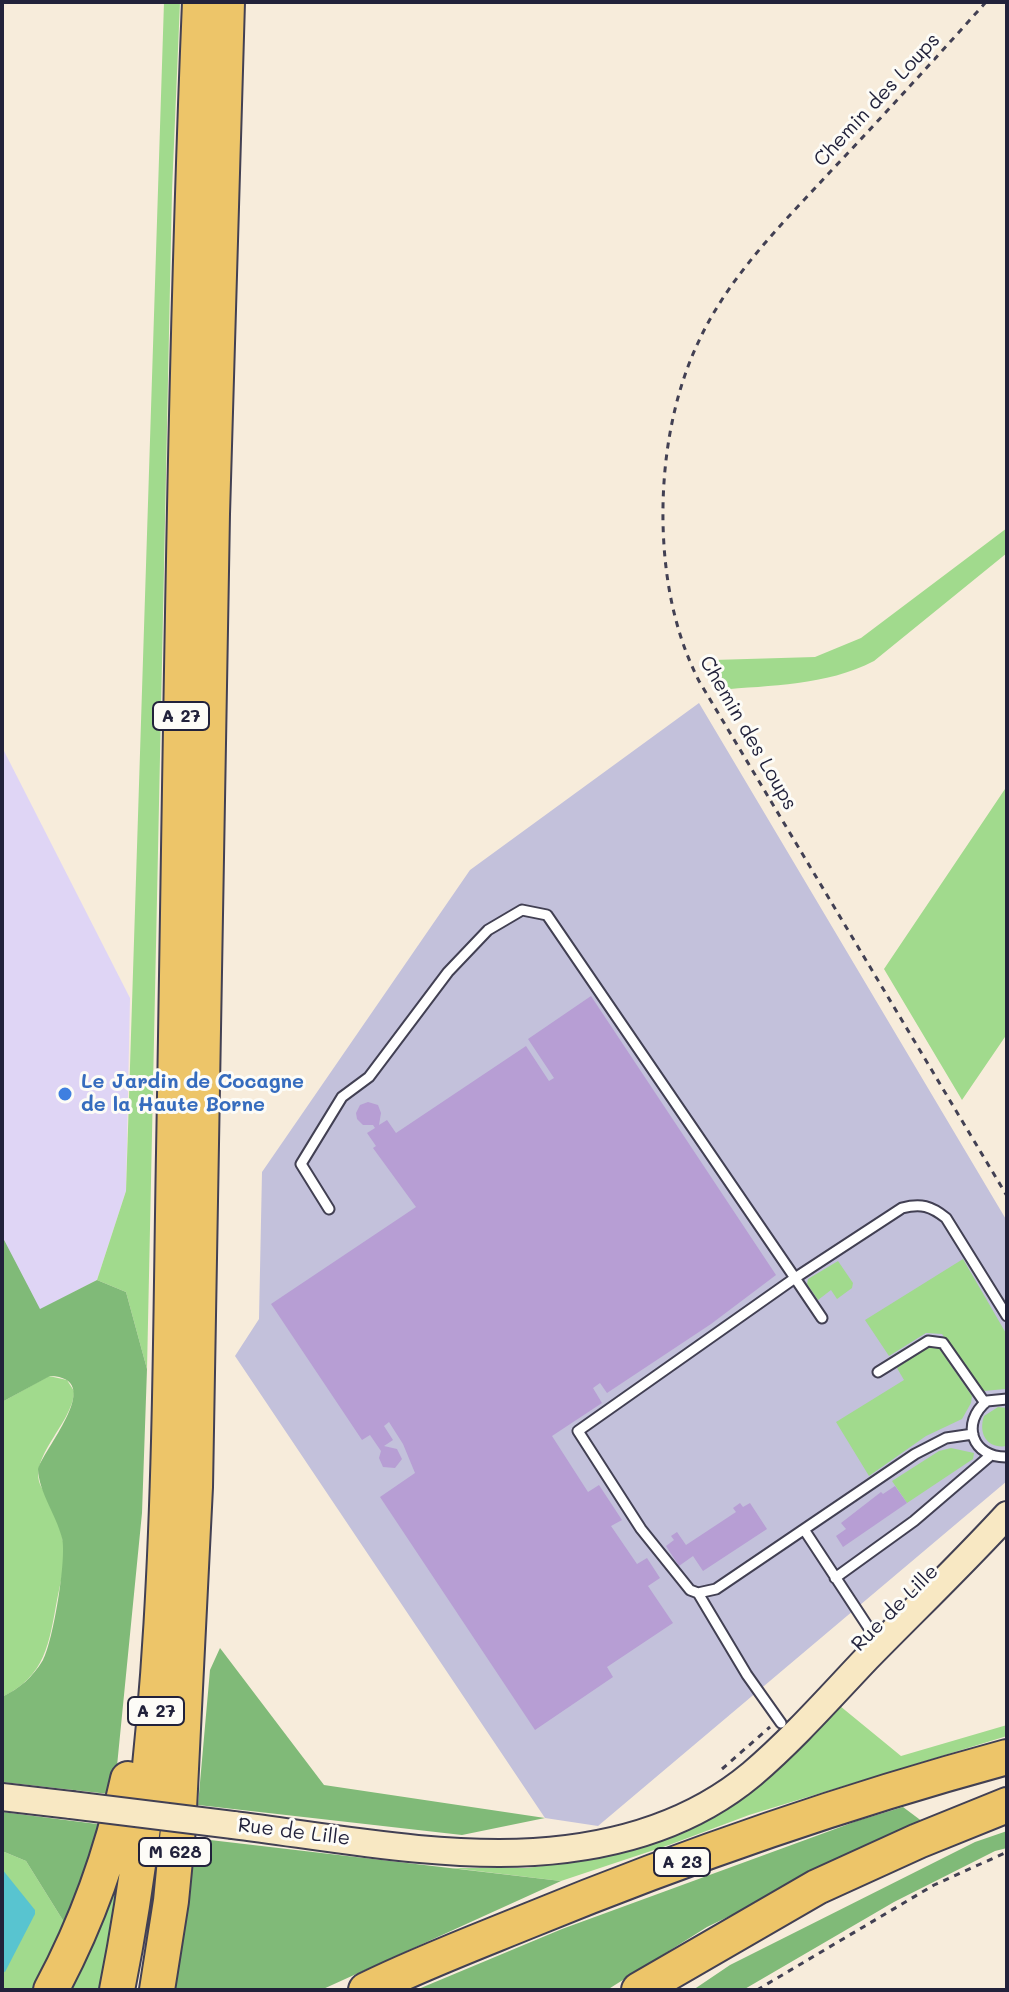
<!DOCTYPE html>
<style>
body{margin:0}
#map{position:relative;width:1009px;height:1992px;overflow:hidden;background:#f7ecdb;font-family:Mali,sans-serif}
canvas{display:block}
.frame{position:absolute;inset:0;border:4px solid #22223b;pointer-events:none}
</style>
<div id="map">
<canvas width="1009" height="1992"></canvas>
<div class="frame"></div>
</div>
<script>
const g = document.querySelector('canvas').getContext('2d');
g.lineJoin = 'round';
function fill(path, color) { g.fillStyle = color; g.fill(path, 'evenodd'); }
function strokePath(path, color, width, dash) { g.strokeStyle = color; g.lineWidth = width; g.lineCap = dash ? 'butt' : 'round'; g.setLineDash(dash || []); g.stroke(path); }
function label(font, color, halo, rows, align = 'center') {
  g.font = font + ' Mali,sans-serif'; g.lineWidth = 6; g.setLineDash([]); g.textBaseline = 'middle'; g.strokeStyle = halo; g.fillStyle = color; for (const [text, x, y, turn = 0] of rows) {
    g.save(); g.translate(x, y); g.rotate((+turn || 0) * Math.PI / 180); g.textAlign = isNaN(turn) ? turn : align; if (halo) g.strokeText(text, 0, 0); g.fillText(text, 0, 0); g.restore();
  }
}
const built = new Path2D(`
 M 2,747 L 130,998 L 126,1191 L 97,1280 L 2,1330 Z`);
const industrial = new Path2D(`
 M 699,703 L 1007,1221 L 1007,1481 L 598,1826 L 545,1818 L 235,1356 L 259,1319 L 262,1172 L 470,870 Z`);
const green = new Path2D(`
 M 164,2 L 180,2 L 172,191 L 147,1369 L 126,1292 L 97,1280 L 126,1191 Z
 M 1007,528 L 1007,553 L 874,661 C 825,686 772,685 718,690 L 713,660 L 815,657 L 861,638 Z
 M 1007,786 L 1007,1034 L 962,1100 L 884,969 Z
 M 963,1259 L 1007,1335 L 1005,1389 L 984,1391 L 942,1334 L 926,1333 L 889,1356 L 865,1320 Z
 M 838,1261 L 853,1283 L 852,1288 L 837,1299 L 831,1290 L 818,1300 L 807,1284 L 808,1279 Z
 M 929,1345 L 939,1348 L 972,1396 L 971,1403 L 962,1419 L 926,1436 L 869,1476 L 836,1422 L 904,1380 L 897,1368 Z
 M 49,1376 L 67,1380 L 74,1391 C 74,1424 20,1463 45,1492 C 52,1510 64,1531 64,1551 C 65,1567 60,1584 57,1600 C 49,1643 46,1676 2,1697 L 2,1402 Z
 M 998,1407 L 1007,1408 L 1007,1446 C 987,1449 978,1434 984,1416 Z
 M 951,1448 L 974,1453 L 973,1459 L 907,1503 L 892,1481 L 939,1451 Z
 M 840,1706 L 901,1756 L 1007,1725 L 1007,1736 L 749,1815 L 669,1845 L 561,1881 L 452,1868 L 527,1868 L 582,1861 L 641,1844 L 747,1792 Z
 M 2,1851 L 26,1861 L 64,1922 L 52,1955 L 32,1990 L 2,1990 Z
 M 123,1857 L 101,1990 L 62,1990 Z`);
const forest = new Path2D(`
 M 2,1236 L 40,1309 L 97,1280 L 126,1292 L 147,1369 L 142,1513 L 116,1776 L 109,1794 L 2,1782 L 2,1697 C 20,1688 32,1678 43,1660 C 53,1642 67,1558 62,1538 C 56,1514 39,1493 38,1469 C 46,1445 106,1378 50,1376 L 2,1402 Z
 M 220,1648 L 324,1785 L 545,1818 L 462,1835 L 198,1805 L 210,1670 Z
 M 903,1807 L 923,1822 L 707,1927 L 607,1990 L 416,1990 L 562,1929 L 857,1821 Z
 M 2,1812 L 105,1825 L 64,1922 L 26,1861 L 2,1851 Z
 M 1007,1831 L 1007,1848 L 995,1851 L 894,1902 L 743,1990 L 693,1990 L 730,1965 L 975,1842 Z
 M 193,1838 L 561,1881 L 321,1990 L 169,1990 Z`);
const water = new Path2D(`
 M 2,1869 L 35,1910 L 35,1914 L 5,1972 L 2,1971 Z`);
const building = new Path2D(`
 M 591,996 L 776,1275 L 711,1324 L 607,1393 L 600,1383 L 593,1388 L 602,1403 L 552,1436 L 588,1492 L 599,1485 L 622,1520 L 611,1526 L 637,1564 L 647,1558 L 660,1578 L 648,1586 L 673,1623 L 607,1667 L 613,1677 L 535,1730 L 380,1497 L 415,1473 L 403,1444 L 389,1422 L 384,1426 L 393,1440 L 384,1446 L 397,1449 L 402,1459 L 395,1468 L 383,1467 L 379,1458 L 381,1451 L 370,1435 L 362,1440 L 271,1304 L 416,1207 L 373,1148 L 376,1146 L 367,1133 L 375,1128 L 373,1125 L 363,1125 L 357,1119 L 356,1113 L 360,1105 L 368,1102 L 378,1105 L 381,1113 L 379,1125 L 387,1120 L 396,1133 L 526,1046 L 549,1081 L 554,1078 L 528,1039 Z
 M 895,1486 L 907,1503 L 843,1547 L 836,1536 L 846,1529 L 841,1523 L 881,1492 L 883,1494 Z
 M 740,1503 L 743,1507 L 750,1503 L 767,1529 L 703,1571 L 693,1556 L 679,1566 L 666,1546 L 674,1540 L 671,1536 L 677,1532 L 686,1545 L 736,1512 L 733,1508 Z`);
const path = new Path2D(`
 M 986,2 C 935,59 883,116 830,172 C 781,225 727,278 697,345 C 672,399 662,463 663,522 C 664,577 674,632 699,681 L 1007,1196
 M 722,1769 L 770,1727
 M 757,1990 L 934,1885 L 1007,1852`);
const lane = new Path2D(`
 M 329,1209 L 301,1164 L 342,1097 L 369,1077 L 448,972 L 488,930 L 522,910 L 547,915 L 795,1278 L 902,1208 C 921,1203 931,1206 946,1218 L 1007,1316
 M 822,1318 L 795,1278 L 578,1431 L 641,1529 L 690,1590 L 698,1593 L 716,1589 L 915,1454 L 946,1438 L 973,1434
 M 878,1372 L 928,1341 L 943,1343 L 985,1403
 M 1007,1399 L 987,1401 C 960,1423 972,1458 1007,1457
 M 805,1531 L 878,1642
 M 835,1578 L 914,1521 L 991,1455
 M 698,1593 L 747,1675 L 781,1723`);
const secondary = new Path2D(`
 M 2,1797 L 71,1805
 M 233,1825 C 329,1837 438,1858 534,1852 C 613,1847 691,1825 752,1774 C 793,1739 830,1697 867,1658 C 914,1610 962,1564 1007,1515`);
const highway = new Path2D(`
 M 51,1990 C 87,1923 112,1853 128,1779
 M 117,1990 C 172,1714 169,1432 174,1153 C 181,769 184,385 200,2
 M 157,1990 L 171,1901 L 178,1829 L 195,1487 L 212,514 L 227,2
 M 366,1990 C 419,1964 474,1943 528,1921 C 684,1857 845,1801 1007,1757
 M 639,1990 L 817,1887 L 918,1841 L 1007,1805`);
const secondaryBridge = new Path2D(`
 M 71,1805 L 233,1825`);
const markers = [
 [65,1094,8,"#3f7fe0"]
];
const shields = [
 [181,716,56],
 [156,1711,56],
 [175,1852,72],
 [682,1862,56]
];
const shieldNames = [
 ["A 27",181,716],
 ["A 27",156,1711],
 ["M 628",175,1852],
 ["A 23",682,1862]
];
const streetNames = [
 ["Chemin des Loups",877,100,-47],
 ["Chemin des Loups",748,733,60],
 ["Rue de Lille",895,1608,-45],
 ["Rue de Lille",294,1832,7]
];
const shopNames = [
 ["Le Jardin de Cocagne",81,1082],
 ["de la Haute Borne",81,1105]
];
fill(built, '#dfd5f5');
fill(industrial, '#c3c1db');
fill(green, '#a1da8d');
fill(forest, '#80ba78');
fill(water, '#58c4d0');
fill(building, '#b79ed4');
strokePath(lane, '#424053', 13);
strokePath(secondary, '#424053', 30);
strokePath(highway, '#424053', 38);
strokePath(path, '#424053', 3, [6, 6]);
strokePath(lane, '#fff', 9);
strokePath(secondary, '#f8e8c3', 26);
strokePath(highway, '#edc569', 34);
strokePath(secondaryBridge, '#424053', 30, []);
strokePath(secondaryBridge, '#f8e8c3', 26);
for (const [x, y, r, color] of markers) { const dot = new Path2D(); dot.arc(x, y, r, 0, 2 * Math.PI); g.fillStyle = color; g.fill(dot); strokePath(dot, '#fdfcf7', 3); }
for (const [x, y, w] of shields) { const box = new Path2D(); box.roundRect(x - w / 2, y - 14, w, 28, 6); g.fillStyle = '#fdfcf7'; g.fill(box); strokePath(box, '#22223b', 2); }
label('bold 18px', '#22223b', null, shieldNames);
label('20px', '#22223b', '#fdfcf7', streetNames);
label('bold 20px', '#366cbe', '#fdfcf7', shopNames, 'left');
</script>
